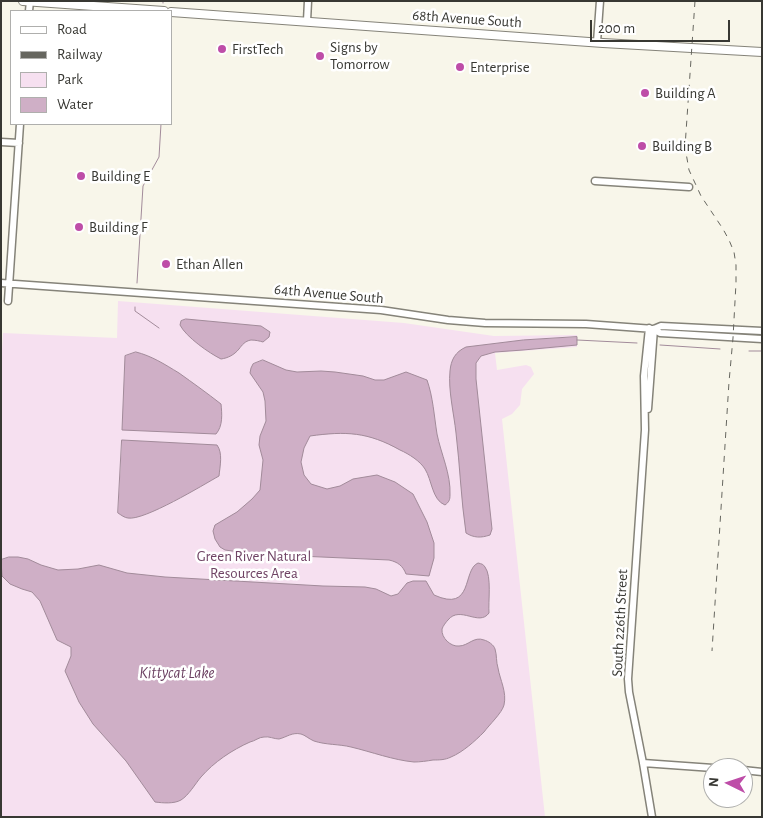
<!DOCTYPE html>
<style>
body{margin:0}
#map{position:relative;width:763px;height:818px;overflow:hidden;background:#f8f6ea;font-family:"Alegreya Sans",sans-serif}
canvas{display:block}
.frame{position:absolute;inset:0;border:2px solid #383833;pointer-events:none}
.legend{position:absolute;left:10px;top:10px;width:162px;height:115px;box-sizing:border-box;background:#fff;border:1px solid #afafad;margin:0;padding:6px 9px;list-style:none;font-size:15px;color:#383833}
.legend li{display:flex;align-items:center;gap:10px;height:25px}
.legend b{width:25px;border:1px solid #afafad}
.north{position:absolute;left:703px;top:758px;width:50px;height:50px;box-sizing:border-box;background:#fff;border:1px solid #afafad;border-radius:50%;rotate:274deg;font-size:14px;font-weight:700;line-height:20px;text-align:center;color:#383833}
.north::after{content:'';display:block;margin:auto;width:18px;height:22px;background:#be4da8;clip-path:polygon(50% 0,100% 100%,50% 72%,0 100%)}
.scale{position:absolute;left:590px;top:20px;width:140px;height:22px;box-sizing:border-box;border:2px solid #383833;border-top:0;padding-left:6px;font-size:15px;line-height:18px;white-space:nowrap;color:#383833;-webkit-text-stroke:4px #fff;paint-order:stroke}
</style>
<div id="map">
<canvas width="763" height="818"></canvas>
<div class="frame"></div>
<ul class="legend">
<li><b style="height:6px;background:#fff"></b>Road</li>
<li><b style="height:6px;background:#66665f"></b>Railway</li>
<li><b style="height:14px;background:#f6e0f0"></b>Park</li>
<li><b style="height:14px;background:#cfafc6"></b>Water</li>
</ul>
<div class="north">N</div>
<div class="scale">200 m</div>
</div>
<script>
const g = document.querySelector('canvas').getContext('2d');
g.lineJoin = 'round';
function fill(path, color) { g.fillStyle = color; g.fill(path, 'evenodd'); }
function strokePath(path, color, width, dash) { g.strokeStyle = color; g.lineWidth = width; g.lineCap = dash ? 'butt' : 'round'; g.setLineDash(dash || []); g.stroke(path); }
function label(font, color, halo, rows, align = 'center') {
  g.font = font + ' "Alegreya Sans",sans-serif'; g.lineWidth = 5; g.setLineDash([]); g.textBaseline = 'middle'; g.strokeStyle = halo; g.fillStyle = color; for (const [text, x, y, turn = 0] of rows) {
    g.save(); g.translate(x, y); g.rotate((+turn || 0) * Math.PI / 180); g.textAlign = isNaN(turn) ? turn : align; if (halo) g.strokeText(text, 0, 0); g.fillText(text, 0, 0); g.restore();
  }
}
const green = new Path2D(`
 M 118,301 L 404,323 L 494,336 L 577,335 L 577,347 L 495,353 L 497,370 L 526,365 L 531,367 L 534,374 L 522,389 L 520,405 L 512,414 L 502,419 L 545,817 L 1,817 L 1,366 L 3,333 L 117,338 Z`);
const water = new Path2D(`
 M 186,319 L 261,326 L 270,332 L 269,337 L 263,342 C 260,341 255,340 251,340 C 245,341 242,345 239,349 C 234,355 228,358 221,359 C 209,353 186,337 180,325 L 181,321 Z
 M 577,337 L 577,345 L 523,350 L 495,352 L 481,356 L 476,363 L 476,379 L 492,529 L 490,535 C 481,538 474,538 466,533 C 461,500 460,466 456,433 C 454,414 448,390 450,371 C 451,360 455,352 466,347 L 523,340 Z
 M 136,352 C 152,356 164,364 179,373 C 193,383 207,393 221,404 C 222,414 223,426 216,434 L 122,430 L 125,356 Z
 M 263,360 L 286,370 L 297,372 L 321,371 L 335,372 L 363,376 L 375,380 L 384,380 L 406,372 L 427,380 C 433,397 434,415 437,434 C 441,454 451,474 450,495 C 450,500 449,502 445,505 C 432,500 432,480 425,469 C 420,461 409,454 400,450 C 368,432 346,431 310,436 L 304,448 L 301,462 L 304,475 L 311,484 L 327,489 L 340,486 L 353,479 L 377,475 L 395,482 L 413,494 L 427,522 L 434,543 L 434,558 L 429,576 L 406,574 C 403,566 398,562 389,560 L 254,554 L 225,550 L 220,547 L 215,539 L 213,531 L 215,525 L 237,512 L 252,499 L 260,490 L 263,460 L 259,445 L 260,436 L 266,421 L 265,401 L 263,392 L 250,373 L 251,368 L 253,364 Z
 M 122,440 L 217,445 C 223,453 220,466 219,476 C 203,485 144,521 128,518 C 125,518 121,515 118,513 Z
 M 9,557 L 18,557 L 28,559 L 41,565 L 58,570 L 78,569 L 99,565 L 127,573 L 165,577 L 323,586 L 365,587 L 376,589 L 391,596 L 398,594 L 407,583 L 413,581 L 426,581 L 434,595 C 474,613 462,570 478,563 C 482,564 483,564 485,567 C 492,576 488,602 489,613 C 479,627 460,605 448,620 C 446,622 443,626 442,629 C 441,638 451,647 459,646 C 468,646 474,636 484,640 C 488,641 494,645 495,649 C 497,655 496,662 498,668 C 500,680 507,692 504,705 C 502,713 489,725 484,732 C 475,741 463,752 451,757 C 445,760 439,760 433,760 C 427,761 420,762 414,762 C 393,760 372,752 351,747 C 339,744 326,745 314,741 C 309,739 305,735 301,734 C 292,732 287,737 279,739 C 274,739 269,736 264,737 C 259,737 255,741 250,742 C 232,750 214,762 201,777 C 195,784 189,795 181,800 C 174,804 163,803 155,802 L 126,761 L 93,724 L 79,702 L 65,671 L 71,656 L 71,647 L 57,640 L 40,601 L 32,592 L 22,589 L 10,584 L 2,576 L 1,560 Z`);
const stream = new Path2D(`
 M 163,3 L 163,1
 M 137,283 L 143,186 L 159,157 L 161,124
 M 135,307 L 135,311 L 159,328
 M 577,340 L 637,343
 M 660,345 L 720,349
 M 749,351 L 762,351`);
const minor = new Path2D(`
 M 29,11 L 30,1
 M 307,21 L 308,1
 M 597,42 L 600,1
 M 1,142 L 19,143
 M 595,181 L 689,187
 M 1,283 L 381,310 L 448,320 L 485,323 L 586,324 L 654,329 L 661,326 L 762,331
 M 8,301 L 20,124
 M 649,328 L 644,376 L 645,430 L 628,679 L 629,692 L 643,763 L 652,817
 M 654,329 L 660,333 L 762,339
 M 648,409 L 654,329
 M 643,763 L 713,768
 M 743,770 L 762,772`);
const major = new Path2D(`
 M 23,1 L 164,11
 M 171,12 L 603,43 L 762,52`);
const rail = new Path2D(`
 M 695,1 L 685,147 L 689,170 L 701,196 L 723,229 L 729,240 L 734,252 L 736,265 L 736,283 L 733,338 L 729,382 L 712,651`);
const markers = [
 [222,49,5,"#be4da8"],
 [320,56,5,"#be4da8"],
 [460,67,5,"#be4da8"],
 [645,93,5,"#be4da8"],
 [642,146,5,"#be4da8"],
 [81,176,5,"#be4da8"],
 [79,227,5,"#be4da8"],
 [166,264,5,"#be4da8"]
];
const streetNames = [
 ["68th Avenue South",467,19,4],
 ["64th Avenue South",329,294,5],
 ["South 226th Street",620,623,-87]
];
const poiNames = [
 ["Signs by",330,47],
 ["Tomorrow",330,64],
 ["FirstTech",232,49],
 ["Enterprise",470,67],
 ["Building A",655,93],
 ["Building B",652,146],
 ["Building E",91,176],
 ["Building F",89,227],
 ["Ethan Allen",176,264]
];
const parkNames = [
 ["Green River Natural",254,556],
 ["Resources Area",254,573]
];
const waterNames = [
 ["Kittycat Lake",177,673]
];
fill(green, '#f6e0f0');
fill(water, '#cfafc6');
strokePath(water, '#a28b9a', 1);
strokePath(stream, '#a28b9a', 1);
strokePath(minor, '#858379', 9);
strokePath(major, '#858379', 10);
strokePath(minor, '#fff', 6);
strokePath(major, '#fff', 8);
strokePath(rail, '#66665f', 1, [6, 6]);
for (const [x, y, r, color] of markers) { const dot = new Path2D(); dot.arc(x, y, r, 0, 2 * Math.PI); g.fillStyle = color; g.fill(dot); strokePath(dot, '#fff', 2); }
label('15px', '#383833', '#fff', streetNames);
label('15px', '#383833', '#fff', poiNames, 'left');
label('15px', '#704465', '#fff', parkNames);
label('italic 16px', '#6c4162', '#fff', waterNames);
</script>
